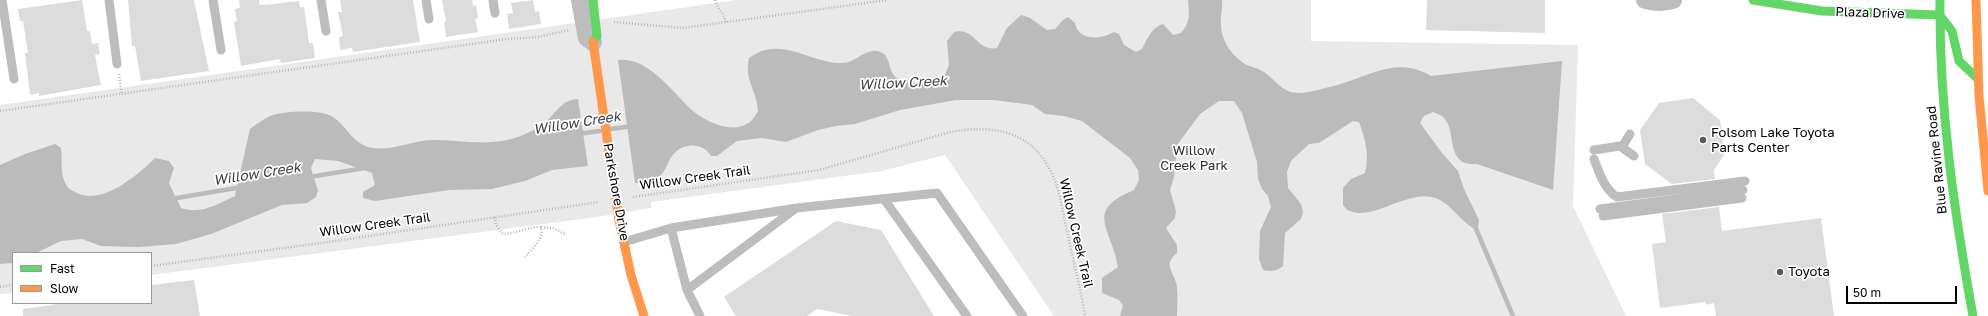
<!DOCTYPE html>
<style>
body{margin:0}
#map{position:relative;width:1988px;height:316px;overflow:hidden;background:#fff;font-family:"Golos Text",sans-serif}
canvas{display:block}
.legend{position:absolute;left:12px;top:252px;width:140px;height:52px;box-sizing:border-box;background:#fff;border:1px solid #999;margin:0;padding:5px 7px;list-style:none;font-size:12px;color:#000}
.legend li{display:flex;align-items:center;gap:8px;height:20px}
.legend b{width:20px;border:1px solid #999}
.scale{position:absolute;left:1846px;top:286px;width:111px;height:18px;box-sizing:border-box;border:2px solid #000;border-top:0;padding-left:5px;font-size:12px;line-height:14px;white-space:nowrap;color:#000;-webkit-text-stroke:3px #fff;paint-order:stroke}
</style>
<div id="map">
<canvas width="1988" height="316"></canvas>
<ul class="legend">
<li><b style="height:5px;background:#63d668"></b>Fast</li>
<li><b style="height:5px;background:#ff974d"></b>Slow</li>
</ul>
<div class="scale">50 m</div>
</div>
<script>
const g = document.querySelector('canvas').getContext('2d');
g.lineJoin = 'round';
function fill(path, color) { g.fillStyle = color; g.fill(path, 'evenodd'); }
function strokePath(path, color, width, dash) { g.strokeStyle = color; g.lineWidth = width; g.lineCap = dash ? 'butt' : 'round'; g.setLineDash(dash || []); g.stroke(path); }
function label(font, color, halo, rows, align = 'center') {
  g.font = font + ' "Golos Text",sans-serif'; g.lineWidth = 3.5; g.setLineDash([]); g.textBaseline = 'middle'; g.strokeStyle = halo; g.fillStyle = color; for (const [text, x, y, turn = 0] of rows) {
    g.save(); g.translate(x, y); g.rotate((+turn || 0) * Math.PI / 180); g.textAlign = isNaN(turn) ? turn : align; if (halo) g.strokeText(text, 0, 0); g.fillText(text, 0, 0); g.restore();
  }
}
const green = new Path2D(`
 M 736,0 L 1311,0 L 1311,41 L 1578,45 L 1573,206 L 1626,316 L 1054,316 L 945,155 L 882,171 L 651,202 L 651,208 L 597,217 L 151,275 L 151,253 L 13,253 L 13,293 L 0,294 L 0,105 Z`);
const water = new Path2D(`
 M 1188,0 L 1222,0 C 1223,8 1220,16 1221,24 C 1221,40 1231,55 1245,64 C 1251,67 1258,68 1264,72 C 1272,77 1280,88 1288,91 C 1298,95 1311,92 1321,89 C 1329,87 1339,85 1347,82 C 1376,72 1401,58 1431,76 L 1562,61 L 1553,190 L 1477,164 C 1474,164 1468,164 1465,163 C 1448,157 1455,129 1444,118 C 1442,115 1437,114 1433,112 L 1424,116 L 1420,123 L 1442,153 L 1458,171 L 1464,189 L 1479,220 L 1478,227 L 1473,228 C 1460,220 1452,206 1438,199 C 1415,188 1382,214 1359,213 C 1356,213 1351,211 1347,210 L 1343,205 L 1343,188 L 1351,179 L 1365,173 C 1370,155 1365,139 1359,122 L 1353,121 L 1319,143 L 1309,144 L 1291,161 L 1287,172 L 1288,188 L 1301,204 L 1303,212 L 1301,219 L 1285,233 L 1283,266 C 1277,271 1271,272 1263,270 L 1259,259 L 1260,231 L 1271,207 L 1268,196 L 1262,189 L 1258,179 L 1257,162 L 1242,113 L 1234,101 L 1219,101 L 1200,114 L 1177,145 L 1174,177 L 1170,190 L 1176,211 L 1175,218 L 1166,228 L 1177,245 L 1177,253 C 1162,265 1175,272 1177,287 C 1178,296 1177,306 1177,316 L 1120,316 L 1123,306 L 1119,300 L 1102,293 L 1102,278 L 1118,267 C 1112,228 1083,211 1134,190 L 1139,180 L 1138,170 L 1130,158 L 1082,121 L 1064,116 L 1045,114 L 1032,105 L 994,100 L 956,100 L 900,110 L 855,124 L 836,126 L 818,130 L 786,142 L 762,138 L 737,141 L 717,156 L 711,156 C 703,142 682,142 672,156 C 667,163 666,172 658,177 C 651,182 644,183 635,183 L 618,60 C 648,56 673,93 693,111 C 706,122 733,135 750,122 C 753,120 755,115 758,112 C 757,97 753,92 749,78 C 747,71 748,64 749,58 C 781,34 810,64 843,63 C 855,63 865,49 877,51 C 890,53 888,66 893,74 C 901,87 931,83 943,79 L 949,65 L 947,41 L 954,32 C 976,27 976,52 997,48 L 1007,28 L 1021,15 L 1030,18 L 1047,30 L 1055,29 L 1063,20 L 1068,17 L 1075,23 C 1078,41 1101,40 1114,32 L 1119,34 L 1124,45 L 1136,52 L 1142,49 C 1147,39 1152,27 1163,24 L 1173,35 L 1181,33 C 1191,21 1189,15 1188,0 Z
 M 578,99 L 588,166 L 552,170 L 525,181 L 492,189 L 449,190 L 375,201 L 363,198 L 363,192 L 375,185 L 372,173 L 338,161 L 315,159 L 311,168 L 318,191 L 316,197 L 307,203 L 282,205 L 211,234 L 176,244 L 139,247 L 101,246 L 82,239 L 61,241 L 36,253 L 13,253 L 13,263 L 0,264 L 0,165 L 25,154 L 55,144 L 61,148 C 63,161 59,174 67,186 C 69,190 74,191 77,193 C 102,206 139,174 155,158 L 169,161 L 174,168 L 169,183 L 181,208 C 200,215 218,204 235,196 L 250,129 C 257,124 266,117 273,115 C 286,111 322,109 333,117 C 348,127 353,145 373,148 C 393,151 414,140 433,140 C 462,140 490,147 518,137 C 526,134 541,127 547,121 C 557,111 562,100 578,99 Z`);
const stream = new Path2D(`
 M 611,129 L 632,126
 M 578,134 L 600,131
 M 309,177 L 365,168
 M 171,199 L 242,187
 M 1474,224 L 1513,316`);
const building = new Path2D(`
 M 82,0 L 87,31 L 90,31 L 92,44 L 98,43 L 100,54 L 95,55 L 101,85 L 39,96 L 39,93 L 30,95 L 25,53 L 28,53 L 23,21 L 20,21 L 18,9 Z
 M 128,0 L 194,0 L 209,71 L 141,81 L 135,46 L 132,46 Z
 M 239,0 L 259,0 L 260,5 L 265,5 L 299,1 L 300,7 L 304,7 L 309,43 L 313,43 L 315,58 L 281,63 L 280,59 L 241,66 L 234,22 L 237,21 L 235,9 L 240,8 Z
 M 340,0 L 413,0 L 420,42 L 353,52 L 352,48 L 340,50 L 339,37 L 343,36 L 338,12 L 342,12 Z
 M 442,0 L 472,0 L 473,6 L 476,5 L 478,18 L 475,19 L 478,32 L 446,37 L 444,22 L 446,21 Z
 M 533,0 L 535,12 L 539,11 L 541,24 L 509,29 L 507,14 L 513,13 L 511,3 Z
 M 1427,0 L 1545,0 L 1545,33 L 1426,30 Z
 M 1693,98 L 1720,120 L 1725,154 L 1714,170 L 1715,179 L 1672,184 L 1645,164 L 1640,130 L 1659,103 Z
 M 1719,207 L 1722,231 L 1821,218 L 1834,316 L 1716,316 L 1714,303 L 1706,305 L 1705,302 L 1660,308 L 1652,244 L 1666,242 L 1662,214 Z
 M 836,221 L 881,230 L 934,316 L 852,316 L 817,309 L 807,316 L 736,316 L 724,297 Z
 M 194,280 L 200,316 L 23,316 L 23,309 L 53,305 L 53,303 L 151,303 L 151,285 Z`);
const path = new Path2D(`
 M 715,0 C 717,9 724,12 726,23
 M 614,22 L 683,28 L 887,0
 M 119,74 L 122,95
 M 0,111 L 507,39 L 538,37 L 569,30
 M 633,197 L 819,170 L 950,132 C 995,124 1033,131 1053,176 C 1061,194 1063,216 1068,235 C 1073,262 1081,289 1085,316
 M 495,217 L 496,225 L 503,234 C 516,234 529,226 541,227 C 544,239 532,249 525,257
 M 541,227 L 553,228 L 565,234
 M 151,266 L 328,242 L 599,202
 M 0,287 L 13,285`);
const lane = new Path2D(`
 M 2,0 L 14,79
 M 109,0 L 117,64
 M 213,0 L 221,50
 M 321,0 L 326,31
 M 426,0 L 429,19
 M 493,0 L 495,13
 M 1622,147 L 1630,134
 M 1594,150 L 1620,146 L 1634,156
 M 1594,159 C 1599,172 1604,189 1617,197 L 1745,181
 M 884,199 L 967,316
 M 1600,209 L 1743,190
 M 1603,216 L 1742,198
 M 671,228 L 687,290 L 795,209
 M 624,242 L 671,228 L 797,208 L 937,193 L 1023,316
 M 687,290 L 700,316`);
const street = new Path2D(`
 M 580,0 L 587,38 L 593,42
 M 1645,0 C 1655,3 1663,3 1673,0`);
const fast = new Path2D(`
 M 593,0 L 597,36 L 593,42
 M 1753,0 L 1822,11 L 1940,15
 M 1940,0 C 1939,107 1954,211 1973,316
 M 1941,17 L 1952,31 L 1959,61 L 1977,78`);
const slow = new Path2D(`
 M 1976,0 L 1979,96 L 1988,191
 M 619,220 L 631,275 L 644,316`);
const slowBridge = new Path2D(`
 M 593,42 L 619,220`);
const markers = [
 [1703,140,4,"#595959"],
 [1780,272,4,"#595959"]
];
const streetNames = [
 ["Plaza Drive",1870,13,2],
 ["Blue Ravine Road",1937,160,-96],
 ["Willow Creek Trail",695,178,-8],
 ["Parkshore Drive",616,192,80],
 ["Willow Creek Trail",375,225,-8],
 ["Willow Creek Trail",1076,233,77]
];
const poiNames = [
 ["Folsom Lake Toyota",1711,133],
 ["Parts Center",1711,148],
 ["Toyota",1788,272]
];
const parkNames = [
 ["Willow",1194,151],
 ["Creek Park",1194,166]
];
const waterNames = [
 ["Willow Creek",903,83,-3],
 ["Willow Creek",577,123,-9],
 ["Willow Creek",257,174,-9]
];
fill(green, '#e9e9e9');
fill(water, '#bbb');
strokePath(stream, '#bbb', 4.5);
fill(building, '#dcdcdc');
strokePath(path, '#b8b8b8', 2.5, [1, 2]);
strokePath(lane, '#bdbdbd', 9);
strokePath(street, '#bdbdbd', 18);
strokePath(fast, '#63d668', 9);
strokePath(slow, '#ff974d', 9);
strokePath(slowBridge, '#ff974d', 9);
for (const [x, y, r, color] of markers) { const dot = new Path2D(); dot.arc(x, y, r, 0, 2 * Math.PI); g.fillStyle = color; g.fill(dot); strokePath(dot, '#fff', 1.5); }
label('13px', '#000', '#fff', streetNames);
label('13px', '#000', '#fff', poiNames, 'left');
label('13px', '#2e2e2e', '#fff', parkNames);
label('italic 14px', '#3f3f3f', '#fff', waterNames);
</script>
